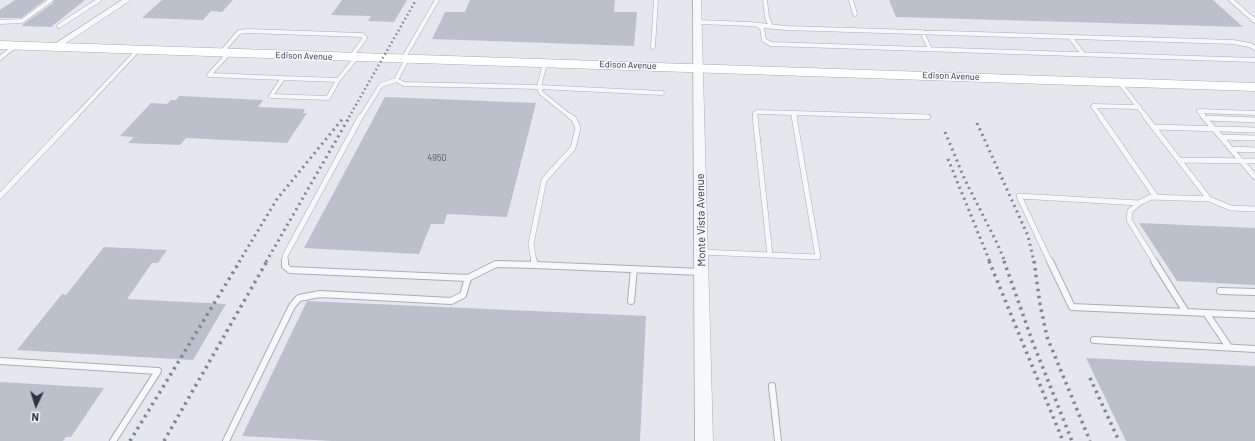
<!DOCTYPE html>
<style>
body{margin:0}
#map{position:relative;width:1255px;height:441px;overflow:hidden;background:#e4e7ec;font-family:Barlow,sans-serif}
canvas{display:block}
.north{position:absolute;left:16px;top:385px;width:40px;height:40px;-webkit-text-stroke:3px #f4f6f9;paint-order:stroke;rotate:184deg;font-size:11px;font-weight:700;line-height:16px;text-align:center;color:#2b3445}
.north::after{content:'';display:block;margin:auto;width:14px;height:18px;background:#2b3445;clip-path:polygon(50% 0,100% 100%,50% 72%,0 100%)}
</style>
<div id="map">
<canvas width="1255" height="441"></canvas>
<div class="north">N</div>
</div>
<script>
const g = document.querySelector('canvas').getContext('2d');
g.lineJoin = 'round';
function fill(path, color) { g.fillStyle = color; g.fill(path, 'evenodd'); }
function strokePath(path, color, width, dash) { g.strokeStyle = color; g.lineWidth = width; g.lineCap = dash ? 'butt' : 'round'; g.setLineDash(dash || []); g.stroke(path); }
function label(font, color, halo, rows, align = 'center') {
  g.font = font + ' Barlow,sans-serif'; g.lineWidth = 3; g.setLineDash([]); g.textBaseline = 'middle'; g.strokeStyle = halo; g.fillStyle = color; for (const [text, x, y, turn = 0] of rows) {
    g.save(); g.translate(x, y); g.rotate((+turn || 0) * Math.PI / 180); g.textAlign = isNaN(turn) ? turn : align; if (halo) g.strokeText(text, 0, 0); g.fillText(text, 0, 0); g.restore();
  }
}
const building = new Path2D(`
 M 15,0 L 45,0 L 21,18 L 0,18 L 0,10 Z
 M 54,0 L 85,0 L 51,27 L 21,26 L 53,3 Z
 M 162,0 L 233,0 L 222,12 L 211,11 L 203,20 L 142,18 Z
 M 342,0 L 407,0 L 394,22 L 368,21 L 371,16 L 331,15 Z
 M 470,0 L 615,0 L 614,12 L 637,12 L 634,46 L 432,39 L 445,12 L 465,12 Z
 M 889,0 L 1213,0 L 1243,27 L 896,17 Z
 M 179,96 L 263,100 L 258,107 L 305,109 L 303,113 L 307,113 L 287,143 L 186,138 L 180,145 L 128,143 L 134,137 L 120,136 L 151,103 L 167,104 L 171,100 L 176,100 Z
 M 385,97 L 536,103 L 507,217 L 447,214 L 444,224 L 431,224 L 419,254 L 304,248 Z
 M 1139,223 L 1255,228 L 1255,285 L 1177,281 Z
 M 104,247 L 167,250 L 158,263 L 152,263 L 127,299 L 226,304 L 193,360 L 17,350 L 62,294 L 66,295 Z
 M 307,301 L 646,316 L 640,441 L 332,441 L 242,436 Z
 M 1086,358 L 1255,366 L 1255,441 L 1126,441 Z
 M 0,382 L 104,388 L 71,437 L 66,437 L 63,441 L 0,441 Z`);
const serviceFar2 = new Path2D(`
 M 765,0 L 767,17 L 771,27
 M 851,0 L 855,14
 M 1231,0 L 1255,21
 M 0,22 L 22,21 L 51,0
 M 698,22 L 750,24 L 786,28 L 1233,42 L 1250,45 L 1255,48
 M 59,26 L 99,0
 M 759,26 L 762,28 L 764,40 L 771,44 L 1255,60
 M 922,32 L 930,49
 M 1070,37 L 1083,54
 M 653,47 L 656,0
 M 221,53 L 239,32 L 248,31 L 362,35 L 365,38 L 351,57
 M 229,53 L 209,75 L 283,78 L 271,96 L 328,98 L 338,80 L 356,58
 M 0,58 L 15,46
 M 403,59 L 437,0
 M 407,59 L 396,80 L 404,84 L 539,87 L 662,93
 M 545,63 L 539,87 L 541,93 L 571,117
 M 283,78 L 338,80
 M 1119,82 L 1146,117
 M 794,113 L 928,117
 M 75,117 L 138,50
 M 361,117 L 381,85 L 396,80
 M 755,117 L 755,114 L 757,112 L 794,113 L 795,117
 M 1101,117 L 1093,106 L 1139,107
 M 1204,117 L 1199,111 L 1255,113`);
const serviceFar1 = new Path2D(`
 M 755,116 L 770,255
 M 894,116 L 928,117
 M 1100,116 L 1156,197
 M 1145,116 L 1209,199 L 1231,208 L 1255,209
 M 1203,116 L 1255,177
 M 1205,118 L 1255,120
 M 1154,127 L 1255,130
 M 1221,137 L 1255,138
 M 1231,149 L 1255,150
 M 1179,160 L 1255,161
 M 0,196 L 76,116
 M 701,252 L 770,255
 M 770,255 L 818,257 L 794,116
 M 285,262 L 285,256 L 361,116
 M 534,262 L 531,244 L 544,180 L 573,148 L 578,128 L 574,119 L 570,116
 M 1050,262 L 1019,196 L 1139,203
 M 1155,262 L 1129,220 L 1130,211 L 1139,203 L 1151,197 L 1209,199`);
const service = new Path2D(`
 M 285,261 L 285,266 L 290,270 L 468,278 L 496,264 L 535,265
 M 534,261 L 535,265 L 701,272
 M 1050,261 L 1072,307 L 1186,312
 M 1154,261 L 1186,312 L 1206,313 L 1229,347
 M 1220,291 L 1255,292
 M 631,301 L 634,269
 M 1206,313 L 1255,315
 M 1094,340 L 1255,349
 M 0,361 L 158,371 L 113,441
 M 772,386 L 778,441
 M 226,441 L 292,306 L 299,298 L 320,294 L 451,301 L 463,295 L 468,278`);
const minor = new Path2D(`
 M 122,0 L 131,0 L 57,49 L 51,49 L 50,47 Z`);
const tertiary = new Path2D(`
 M 693,0 L 701,0 L 713,441 L 695,441 Z`);
const primary = new Path2D(`
 M 0,41 L 1255,83 L 1255,91 L 0,49 Z`);
const railFar2 = new Path2D(`
 M 349,117 L 416,0`);
const railFar1 = new Path2D(`
 M 977,123 L 1028,236 L 1034,262
 M 945,132 L 965,180 L 997,243 L 1005,262
 M 948,159 L 990,262
 M 239,262 L 277,199 L 344,117
 M 266,262 L 350,116`);
const rail = new Path2D(`
 M 989,261 L 1063,441
 M 1004,261 L 1033,343 L 1072,441
 M 1034,261 L 1040,304 L 1047,337 L 1090,441
 M 1090,378 L 1119,441
 M 130,441 L 240,261
 M 164,441 L 267,261`);
const farStreetnames = [
 ["Edison Avenue",304,56,2],
 ["Edison Avenue",628,65,2],
 ["Edison Avenue",951,76,2]
];
const numberNames = [
 ["4950",437,158]
];
const streetNames = [
 ["Monte Vista Avenue",701,220,-91]
];
fill(building, '#bbc0ca');
strokePath(serviceFar2, '#a9aeb7', 5);
strokePath(serviceFar1, '#a9aeb7', 6);
strokePath(service, '#a9aeb7', 8);
strokePath(minor, '#a9aeb7', 1);
strokePath(tertiary, '#a9aeb7', 1);
strokePath(primary, '#a3abb8', 1);
strokePath(serviceFar2, '#f7f8fa', 4);
strokePath(serviceFar1, '#f7f8fa', 5);
strokePath(service, '#f7f8fa', 6);
fill(minor, '#f7f8fa');
fill(tertiary, '#f7f8fa');
fill(primary, '#fff');
strokePath(railFar2, '#7d8696', 2.5, [1.5, 3]);
strokePath(railFar1, '#7d8696', 3, [2, 4]);
strokePath(rail, '#7d8696', 3.5, [2.5, 4.5]);
label('9px', '#2b3445', '#f4f6f9', farStreetnames);
label('9px', '#4f5766', null, numberNames);
label('11px', '#2b3445', '#f4f6f9', streetNames);
</script>
